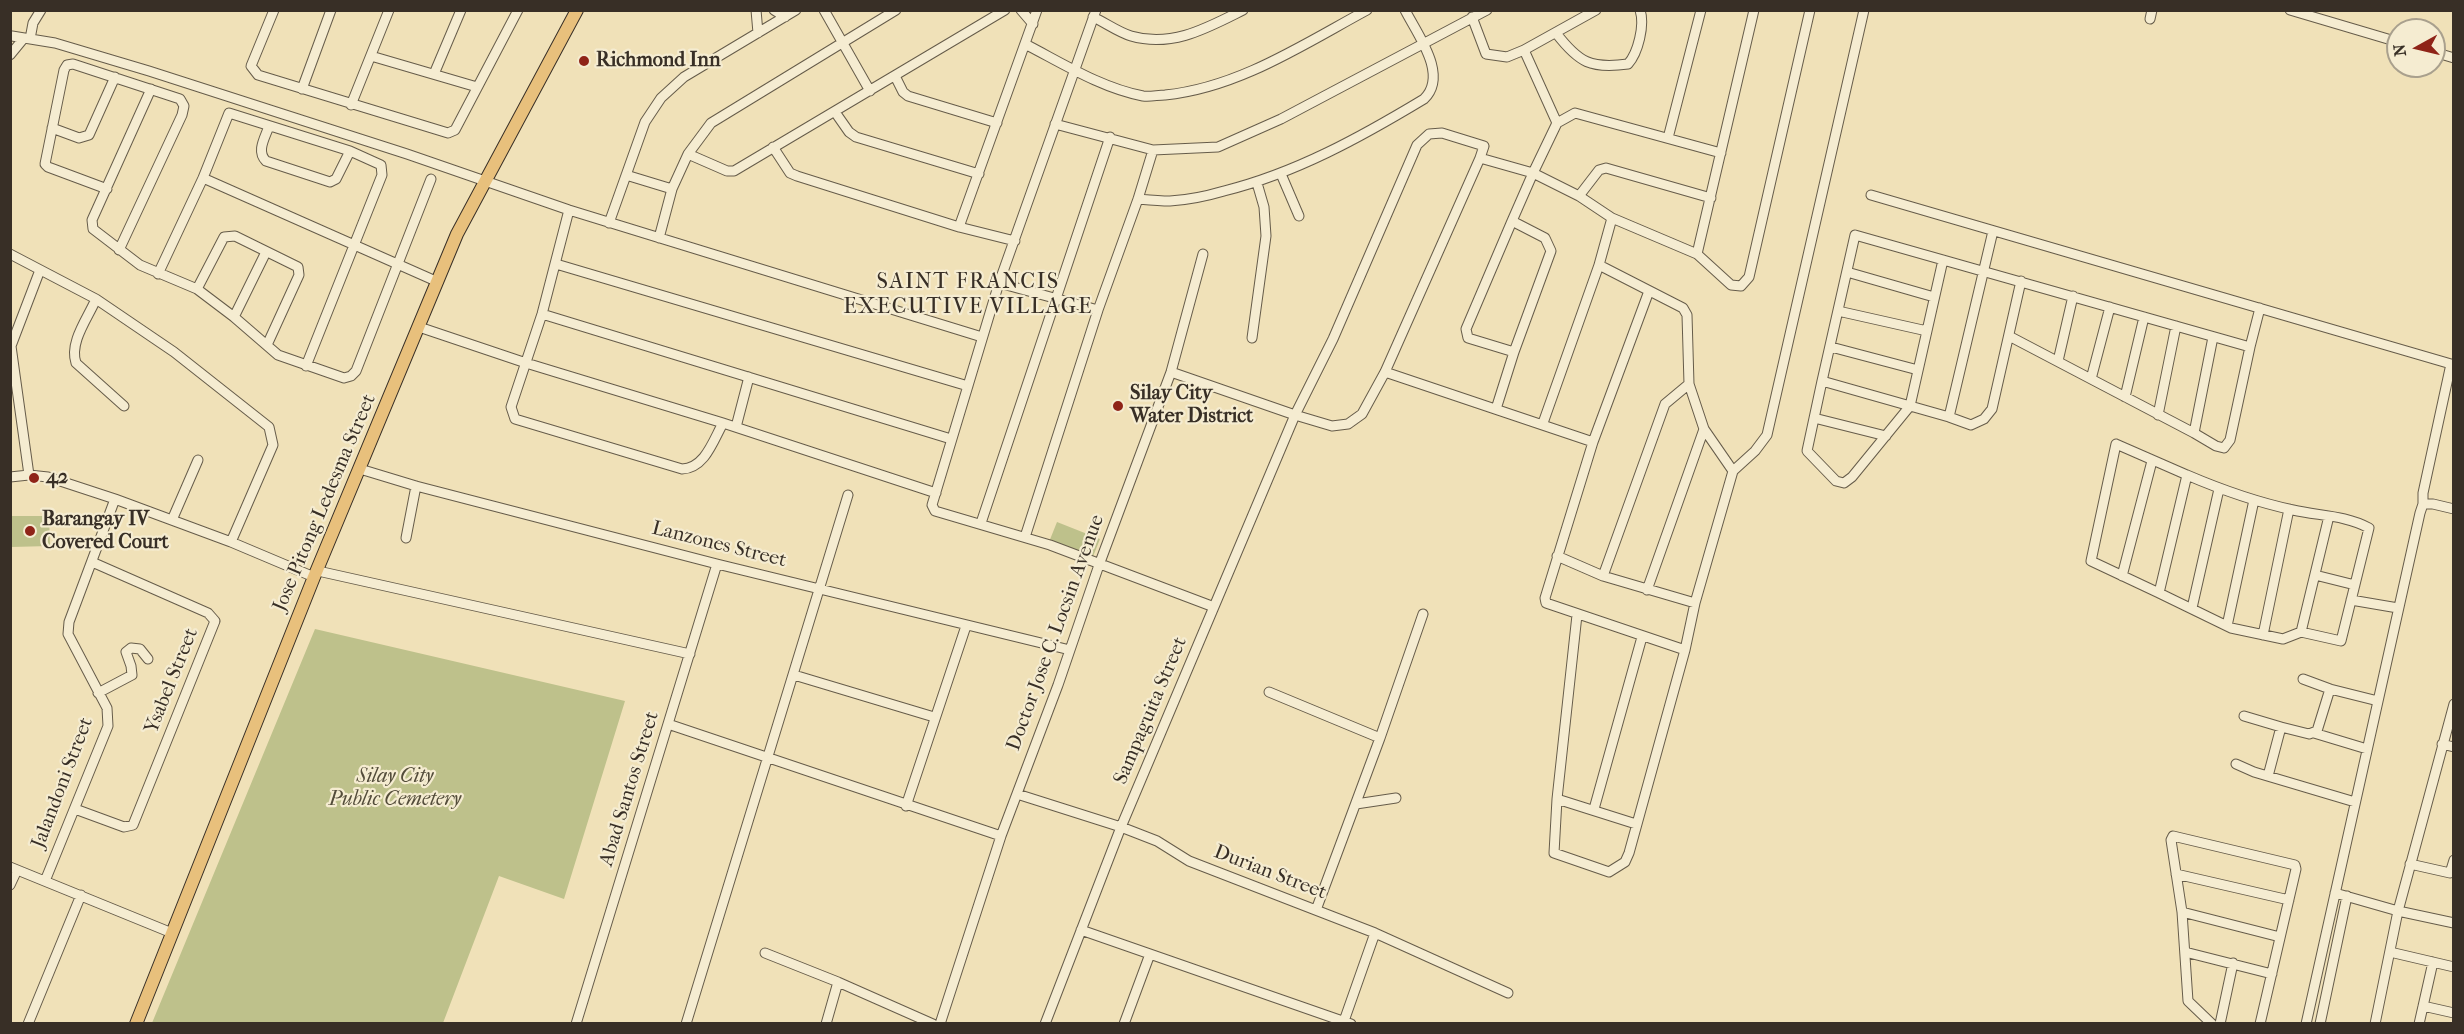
<!DOCTYPE html>
<style>
body{margin:0}
#map{position:relative;width:2464px;height:1034px;overflow:hidden;background:#f0e1b8;font-family:"IM FELL French Canon",serif}
canvas{display:block}
.frame{position:absolute;inset:0;border:12px solid #382f26;pointer-events:none}
.north{position:absolute;left:2386px;top:18px;width:60px;height:60px;box-sizing:border-box;background:#f5ecd1;border:2px solid #a9a08d;border-radius:50%;rotate:262deg;font-size:16px;font-weight:700;line-height:24px;text-align:center;color:#382f26}
.north::after{content:'';display:block;margin:auto;width:21px;height:27px;background:#8f2418;clip-path:polygon(50% 0,100% 100%,50% 72%,0 100%)}
</style>
<div id="map">
<canvas width="2464" height="1034"></canvas>
<div class="frame"></div>
<div class="north">N</div>
</div>
<script>
const g = document.querySelector('canvas').getContext('2d');
g.lineJoin = 'round';
function fill(path, color) { g.fillStyle = color; g.fill(path, 'evenodd'); }
function strokePath(path, color, width, dash) { g.strokeStyle = color; g.lineWidth = width; g.lineCap = dash ? 'butt' : 'round'; g.setLineDash(dash || []); g.stroke(path); }
function label(font, color, halo, rows, align = 'center') {
  g.font = font + ' "IM FELL French Canon",serif'; g.lineWidth = 4.5; g.setLineDash([]); g.textBaseline = 'middle'; g.strokeStyle = halo; g.fillStyle = color; for (const [text, x, y, turn = 0] of rows) {
    g.save(); g.translate(x, y); g.rotate((+turn || 0) * Math.PI / 180); g.textAlign = isNaN(turn) ? turn : align; if (halo) g.strokeText(text, 0, 0); g.fillText(text, 0, 0); g.restore();
  }
}
const green = new Path2D(`
 M 11,516 L 49,516 L 50,546 L 11,547 Z
 M 1057,522 L 1100,539 L 1092,559 L 1049,542 Z
 M 315,629 L 625,701 L 564,899 L 499,876 L 443,1023 L 152,1023 Z`);
const minor = new Path2D(`
 M 274,10 L 251,66 L 258,75 L 448,133 L 455,130 L 518,10
 M 756,10 L 758,33
 M 774,10 L 785,17
 M 824,10 L 870,91
 M 1021,10 L 1033,24
 M 1096,10 L 999,283 L 932,505 L 935,511 L 1050,545 L 1214,607
 M 2290,10 L 2398,42
 M 1093,17 C 1106,23 1118,32 1131,36 C 1172,48 1207,28 1243,10
 M 1472,17 L 1486,54 L 1507,57 L 1524,50 L 1596,10
 M 2150,19 L 2152,10
 M 1556,33 C 1579,63 1591,69 1628,64 C 1638,53 1645,25 1640,10
 M 12,36 L 55,43 L 149,71 L 407,154 L 569,210 L 982,337
 M 30,39 L 33,23 L 41,10
 M 1025,44 C 1062,63 1101,88 1143,96 C 1150,97 1158,95 1165,95 C 1238,88 1304,44 1367,10
 M 1524,50 L 1557,123
 M 2434,52 L 2454,58
 M 10,55 L 24,38
 M 371,56 L 477,87
 M 434,74 L 461,10
 M 895,76 L 903,92 L 908,96 L 997,123
 M 151,89 L 92,220 L 93,229 L 140,265 L 197,289 L 234,317 L 278,355 L 344,378 L 351,376 L 356,371 L 431,179
 M 302,89 L 331,10
 M 351,105 L 389,10
 M 835,112 L 849,132 L 856,137 L 979,174
 M 1055,124 L 1153,150 L 1218,147 L 1281,119 L 1487,10
 M 269,126 C 265,138 256,151 266,161 L 330,182 L 336,179 L 350,151
 M 52,128 L 79,138 L 89,135 L 115,77
 M 1668,138 L 1701,10
 M 773,147 L 790,173 L 797,176 L 959,227 L 1015,241
 M 688,154 L 727,171 L 734,171 L 1005,10
 M 1281,174 L 1299,216
 M 626,175 L 672,189
 M 203,178 L 438,282
 M 107,189 L 48,167 L 45,164 L 64,70 L 67,65 L 73,64 L 180,99 L 184,106 L 182,115 L 119,250
 M 1871,195 L 2451,364 L 2423,493 L 2423,504
 M 1579,196 L 1533,173 L 1557,123 L 1575,113 L 1721,153
 M 1138,199 C 1149,200 1159,201 1170,201 C 1188,200 1207,196 1224,191 C 1296,173 1361,137 1424,99 C 1449,75 1417,34 1405,10
 M 569,210 L 542,314 L 511,407 L 515,419 L 682,469 C 705,468 713,441 723,423
 M 1612,218 L 1579,196 L 1599,170 L 1606,168 L 1711,198
 M 1512,221 L 1466,329 L 1468,338 L 1514,352
 M 609,223 L 645,122 L 661,98 L 684,77 L 796,10
 M 959,227 L 1037,10
 M 1993,231 L 1949,417 L 1822,381 L 1855,235 L 2250,347 L 2230,440 L 2224,448 L 2216,446 L 2194,433 L 2009,336
 M 659,238 L 672,189 L 688,154 L 711,123 L 896,10
 M 10,254 L 96,299 L 174,352 L 269,427 L 273,445 L 231,542
 M 1697,254 L 1754,10
 M 556,264 L 968,386
 M 1847,272 L 1934,297
 M 158,274 L 203,178 L 229,113 L 350,151 L 381,165 L 382,175 L 306,366
 M 999,283 L 1098,310
 M 197,289 L 224,237 L 235,236 L 298,267 L 299,275 L 267,345
 M 1649,291 L 1593,442 L 1545,598 L 1546,603 L 1685,650 L 1695,603 L 1733,471 L 1755,451 L 1767,435 L 1864,10
 M 96,299 C 88,318 69,342 76,363 L 124,406
 M 1838,311 L 1927,331
 M 542,314 L 951,439
 M 234,317 L 266,252
 M 419,327 L 526,363 L 723,423 L 936,493
 M 1252,338 L 1266,236 L 1264,207 L 1257,183
 M 1831,347 L 1918,370
 M 2250,347 L 2260,308
 M 2058,361 L 2073,296
 M 1171,372 L 1295,415 L 1333,339 L 1417,145 L 1429,134 L 1442,133 L 1484,146 L 1480,158
 M 1385,372 L 1593,442
 M 2091,379 L 2110,307
 M 1822,381 L 1807,451 L 1836,481 L 1844,483 L 1852,477 L 1910,406 L 1943,260
 M 1689,384 L 1665,404 L 1603,576 L 1695,603
 M 2125,397 L 2144,317
 M 2158,415 L 2176,326
 M 1949,417 L 1971,425 L 1984,419 L 1992,409 L 2021,281
 M 1814,418 L 1886,436
 M 1543,423 L 1599,265
 M 736,427 L 749,377
 M 2194,433 L 2213,337
 M 360,469 L 416,486 L 717,564 L 1070,650
 M 1733,471 L 1704,429 L 1689,384 L 1687,315 L 1683,308 L 1599,265 L 1612,218 L 1697,254 L 1731,285 L 1741,286 L 1749,277 L 1810,10
 M 29,475 L 11,346 L 40,270
 M 2187,475 C 2222,490 2256,502 2293,510 C 2319,516 2345,515 2369,528 L 2341,641 L 2301,632 L 2283,639 L 2231,628 L 2159,593 Z
 M 10,477 L 29,475 L 48,477 L 115,499 L 231,542 L 314,577
 M 172,520 L 198,460
 M 981,523 L 1110,137
 M 1025,537 L 1098,310 L 1138,199 L 1153,150
 M 406,538 L 416,486
 M 1557,556 L 1603,576
 M 318,571 L 690,654
 M 2315,575 L 2355,585
 M 2122,576 L 2152,461
 M 1647,590 L 1704,429
 M 2159,593 L 2091,561 L 2116,444 L 2187,475
 M 2351,600 L 2398,608
 M 2192,608 L 2219,489
 M 1577,615 L 1557,799 L 1554,853 L 1609,872 L 1625,862 L 1629,853 L 1685,650
 M 2227,626 L 2254,500
 M 2301,632 L 2329,516
 M 2263,635 L 2289,509
 M 794,675 L 934,717
 M 2303,679 L 2330,689
 M 1269,692 L 1380,738
 M 98,693 L 132,675 L 131,666 L 126,652 L 131,648 L 140,649 L 148,659
 M 2244,716 L 2281,727
 M 668,724 L 1001,836
 M 2314,733 L 2367,749
 M 2442,744 L 2454,747
 M 2236,764 L 2254,772 L 2355,802
 M 2268,776 L 2281,727 L 2309,734 L 2317,731 L 2330,689 L 2378,701
 M 1017,794 L 1121,827 L 1157,841 L 1189,861 L 1375,933 L 1508,993
 M 1557,799 L 1636,824
 M 1356,804 L 1396,798
 M 906,806 L 966,626
 M 75,809 L 124,827 L 133,825 L 215,621 L 208,613 L 92,562
 M 1594,809 L 1642,637
 M 2410,864 L 2450,873 L 2454,860
 M 10,867 L 172,933
 M 2176,874 L 2289,900
 M 45,881 L 108,726 L 107,708 L 68,634 L 69,622 L 115,499
 M 10,885 L 17,870
 M 2335,893 L 2398,911 L 2454,704
 M 1316,910 L 1380,738 L 1423,614
 M 2182,912 L 2280,937
 M 1081,930 L 1351,1024
 M 2185,952 L 2272,974
 M 2390,952 L 2454,967
 M 765,953 L 838,982
 M 2423,1006 L 2454,1013
 M 1344,1021 L 1375,933
 M 28,1024 L 81,895
 M 576,1024 L 717,564
 M 686,1024 L 848,495
 M 826,1024 L 838,982 L 933,1024
 M 940,1024 L 1001,836 L 1058,685 L 1099,565 L 1171,372 L 1203,254
 M 1045,1024 L 1121,827 L 1295,415 L 1332,426 L 1348,424 L 1362,414 L 1385,372 L 1480,158 L 1533,173 L 1512,221 L 1545,238 L 1551,251 L 1514,352 L 1496,409
 M 1124,1024 L 1150,954
 M 2212,1024 L 2188,1001 L 2182,912 L 2171,840 L 2173,836 L 2295,865 L 2296,869 L 2260,1024
 M 2220,1024 L 2233,963
 M 2306,1024 L 2420,513 L 2423,504 L 2433,504 L 2454,509
 M 2320,1024 L 2347,896
 M 2375,1024 L 2398,911 L 2454,923
 M 2419,1024 L 2433,962`);
const major = new Path2D(`
 M 136,1024 L 314,577 L 457,234 L 577,10`);
const markers = [
 [584,61,6,"#8f2418"],
 [1118,406,6,"#8f2418"],
 [34,478,6,"#8f2418"],
 [30,531,6,"#8f2418"]
];
const poiNames = [
 ["Richmond Inn",596,61],
 ["Silay City",1130,394],
 ["Water District",1130,417],
 ["42",46,478],
 ["Barangay IV",42,520],
 ["Covered Court",42,543]
];
const streetNames = [
 ["Jose Pitong Ledesma Street",325,503,-67],
 ["Lanzones Street",719,545,14],
 ["Doctor Jose C. Locsin Avenue",1056,633,-70],
 ["Ysabel Street",172,681,-68],
 ["Sampaguita Street",1151,711,-67],
 ["Jalandoni Street",63,783,-69],
 ["Abad Santos Street",630,789,-73],
 ["Durian Street",1270,873,21]
];
const parkNames = [
 ["Silay City",395,777],
 ["Public Cemetery",395,800]
];
const quarterNames = [
 ["SAINT FRANCIS",968,283],
 ["EXECUTIVE VILLAGE",968,308]
];
fill(green, '#bec18b');
strokePath(minor, '#665c4a', 11);
strokePath(major, '#382f26', 14);
strokePath(minor, '#f5ecd1', 9);
strokePath(major, '#e8c07c', 12);
for (const [x, y, r, color] of markers) { const dot = new Path2D(); dot.arc(x, y, r, 0, 2 * Math.PI); g.fillStyle = color; g.fill(dot); strokePath(dot, '#f5ecd1', 2); }
label('bold 20px', '#382f26', '#f5ecd1', poiNames, 'left');
label('20px', '#382f26', '#f5ecd1', streetNames);
label('italic 20px', '#534c3a', '#f5ecd1', parkNames);
g.letterSpacing = '1.5px';
label('22px', '#382f26', '#f5ecd1', quarterNames);
g.letterSpacing = '0px';
</script>
